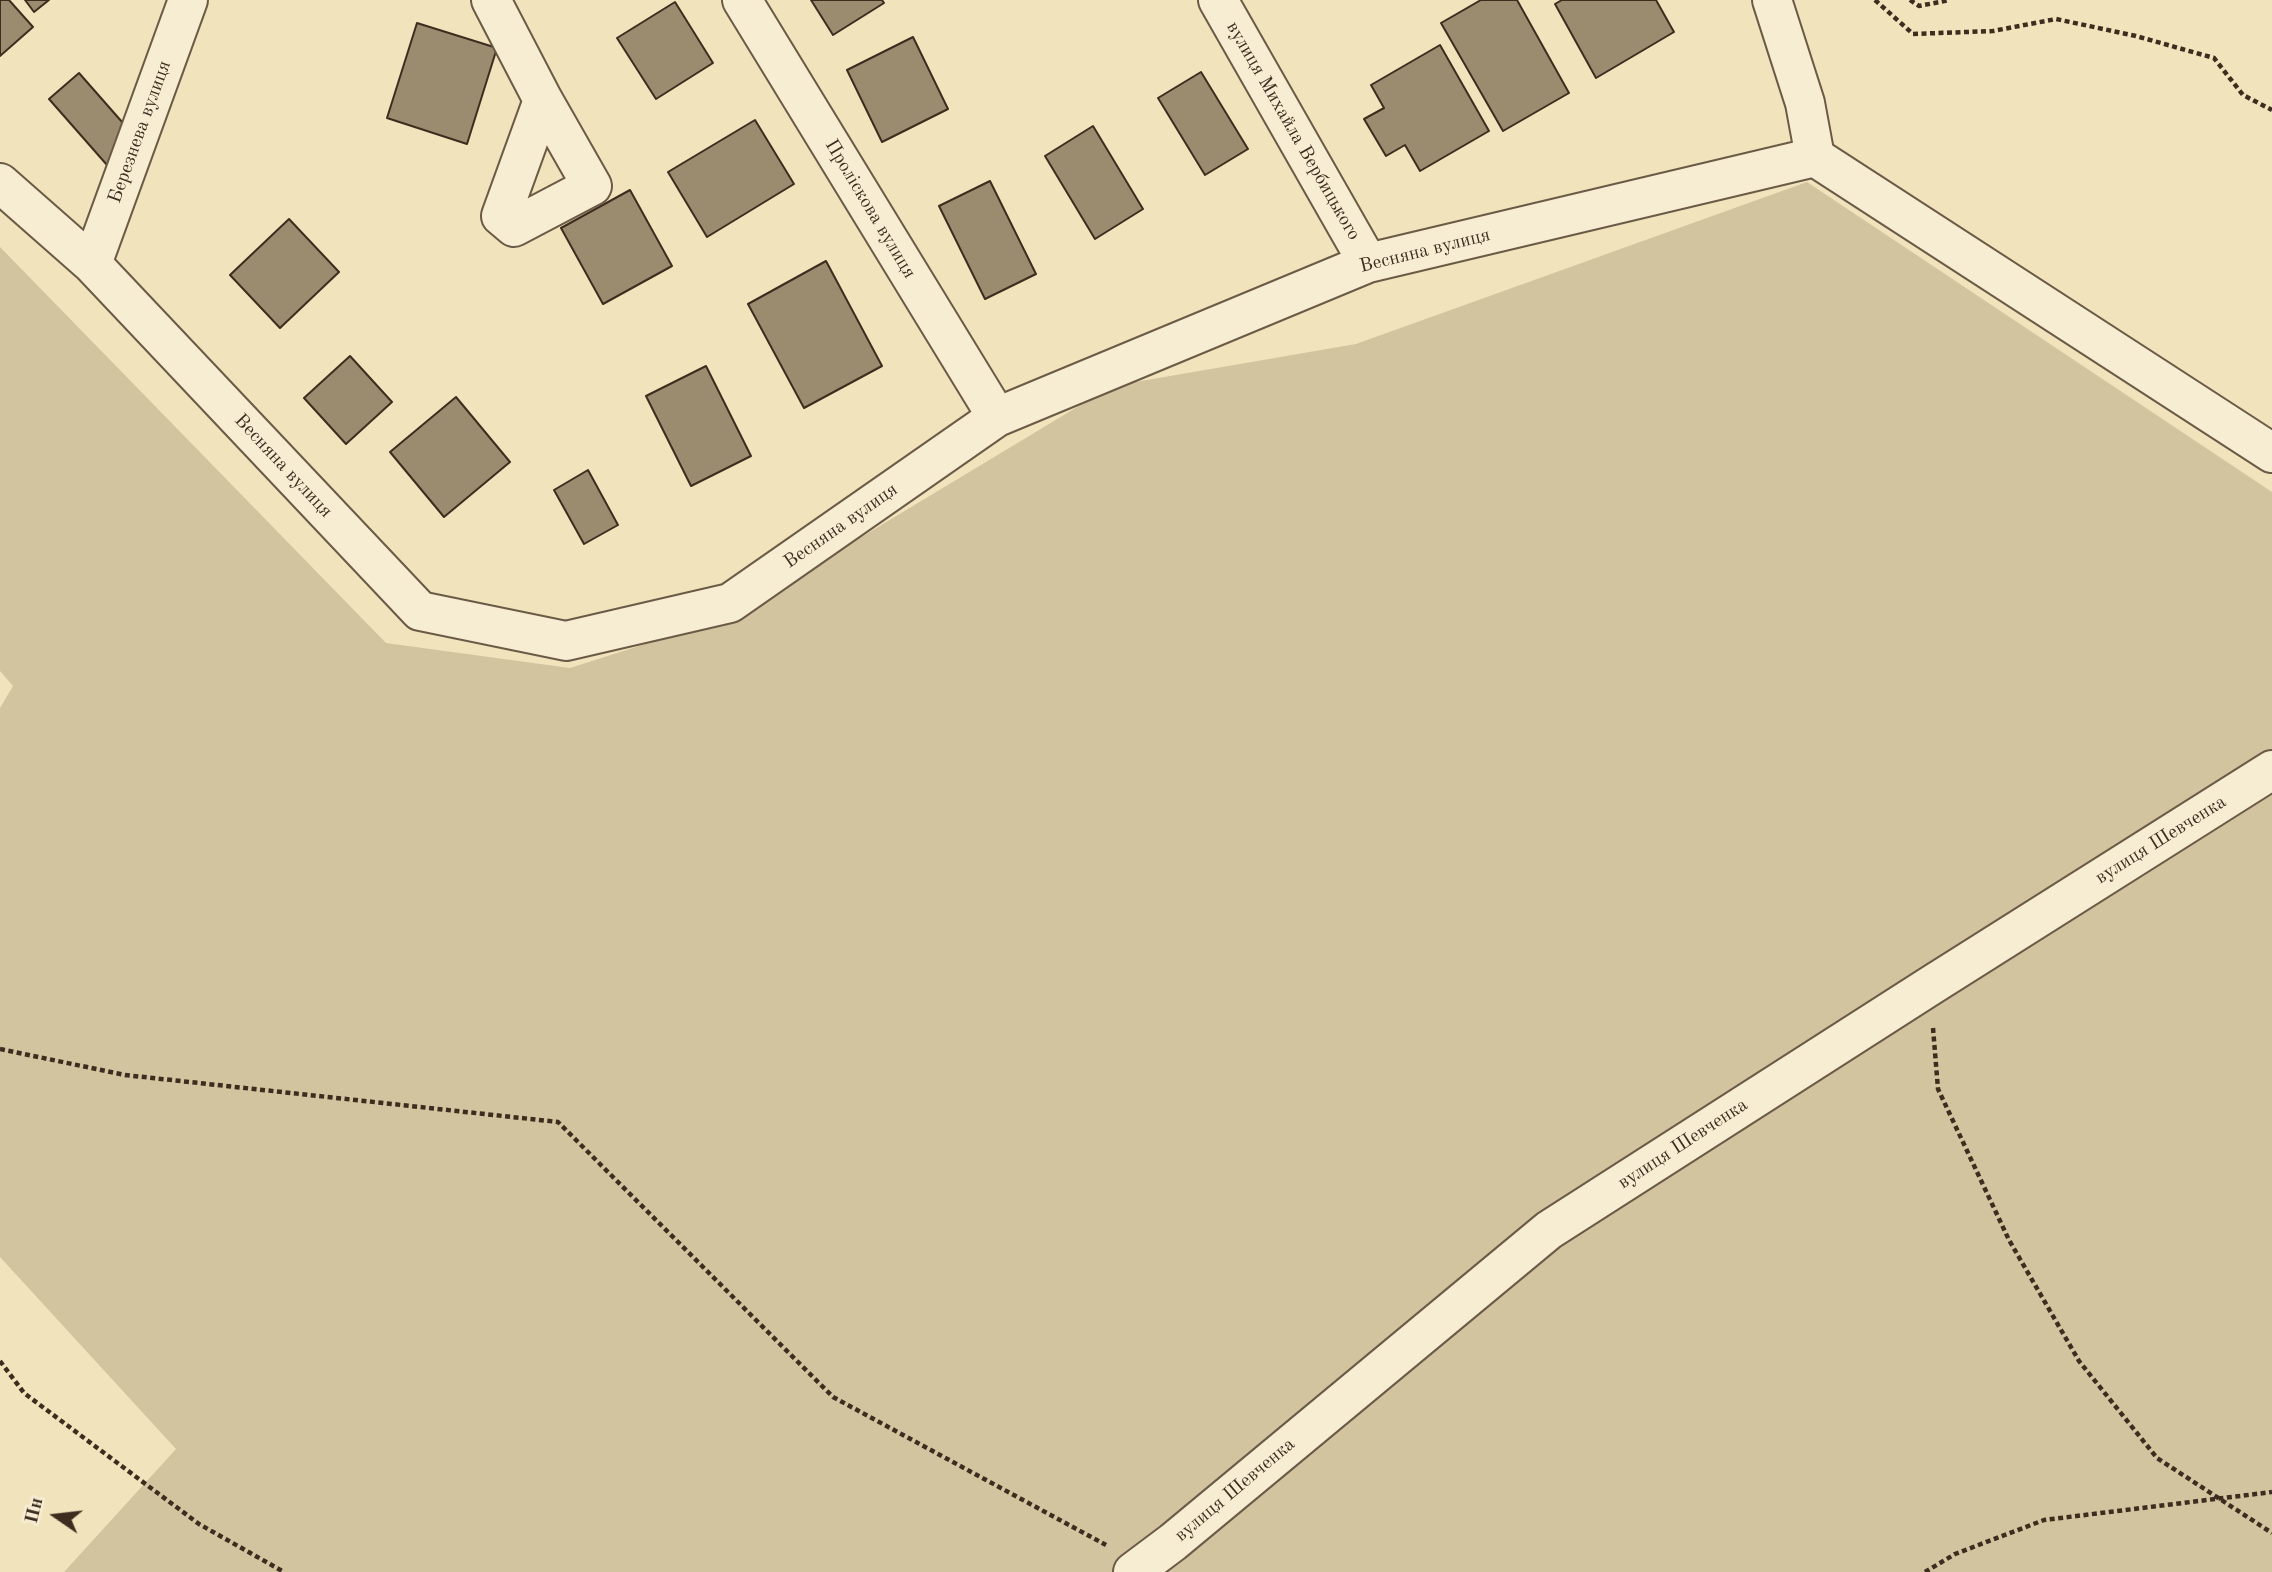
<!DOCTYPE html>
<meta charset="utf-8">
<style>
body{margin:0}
#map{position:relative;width:2272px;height:1572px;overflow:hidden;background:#f1e3bb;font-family:"Old Standard TT",serif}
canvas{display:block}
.north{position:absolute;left:21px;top:1481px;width:70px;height:70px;-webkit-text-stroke:5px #f6edd3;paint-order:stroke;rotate:284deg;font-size:19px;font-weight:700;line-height:28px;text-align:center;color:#3e2d1f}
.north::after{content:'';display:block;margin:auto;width:24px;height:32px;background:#3e2d1f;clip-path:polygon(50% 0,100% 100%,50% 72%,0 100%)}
</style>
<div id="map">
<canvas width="2272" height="1572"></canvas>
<div class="north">Пн</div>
</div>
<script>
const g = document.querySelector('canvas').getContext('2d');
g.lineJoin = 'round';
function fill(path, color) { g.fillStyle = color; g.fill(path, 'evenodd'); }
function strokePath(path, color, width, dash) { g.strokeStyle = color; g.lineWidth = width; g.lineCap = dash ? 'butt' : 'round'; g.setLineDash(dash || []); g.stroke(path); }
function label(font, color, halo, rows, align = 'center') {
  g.font = font + ' "Old Standard TT",serif'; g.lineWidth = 6; g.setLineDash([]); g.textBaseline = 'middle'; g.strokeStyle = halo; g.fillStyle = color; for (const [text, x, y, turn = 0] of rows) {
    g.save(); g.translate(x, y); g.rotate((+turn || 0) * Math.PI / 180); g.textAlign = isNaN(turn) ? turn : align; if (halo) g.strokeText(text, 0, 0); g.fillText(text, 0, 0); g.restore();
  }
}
const green = new Path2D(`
 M 1807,182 L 2272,492 L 2272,1572 L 64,1572 L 176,1449 L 0,1257 L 0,708 L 13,686 L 0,671 L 0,247 L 386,643 L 570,668 L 727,618 L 1112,386 L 1356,344 Z`);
const building = new Path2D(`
 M 0,0 L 9,0 L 33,27 L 0,56 Z
 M 25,0 L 49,0 L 34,12 Z
 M 811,0 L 882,0 L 884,3 L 833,35 Z
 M 1481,0 L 1517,0 L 1569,93 L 1503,131 L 1441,23 Z
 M 1562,0 L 1656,0 L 1674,32 L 1596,78 L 1555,4 Z
 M 675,2 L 713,63 L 656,99 L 617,38 Z
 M 417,23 L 497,48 L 467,144 L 387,118 Z
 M 913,37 L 948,109 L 882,142 L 847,70 Z
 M 1440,45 L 1489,131 L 1420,171 L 1405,145 L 1386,156 L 1364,119 L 1384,108 L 1371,85 Z
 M 1201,72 L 1248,149 L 1205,175 L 1158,98 Z
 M 79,73 L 137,139 L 107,165 L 49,99 Z
 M 755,120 L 794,184 L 707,237 L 668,172 Z
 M 1093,126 L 1143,209 L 1095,239 L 1045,156 Z
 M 990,181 L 1036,274 L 985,299 L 939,206 Z
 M 630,190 L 672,266 L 603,304 L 561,228 Z
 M 289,219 L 339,272 L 280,328 L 230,275 Z
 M 826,261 L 882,366 L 804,408 L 748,304 Z
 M 350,356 L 392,402 L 346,444 L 304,398 Z
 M 706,366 L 751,456 L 691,486 L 646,396 Z
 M 456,397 L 510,462 L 444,517 L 390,452 Z
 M 588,470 L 618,525 L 584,544 L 554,490 Z`);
const path = new Path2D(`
 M 1875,0 L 1913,34 L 1993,31 L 2056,19 L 2136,36 L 2214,58 L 2243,95 L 2272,110
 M 1910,0 L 1919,6 L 1950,0
 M 1933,1028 L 1938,1089 L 2009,1240 L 2079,1361 L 2157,1458 L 2272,1533
 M 0,1049 L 125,1075 L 558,1122 L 833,1397 L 1106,1545
 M 0,1361 L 24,1393 L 199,1524 L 284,1572
 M 1925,1572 L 1955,1554 L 2044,1520 L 2272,1492`);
const street = new Path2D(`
 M 491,0 L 543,100 L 592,186 L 514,227 L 501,216 L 543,100
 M 742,0 L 997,417
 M 1218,0 L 1368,263
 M 1772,0 L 1805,103 L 1815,157
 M 1815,157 L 2272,453
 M 0,183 L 92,264 L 420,611 L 566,641 L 730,603 L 997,417 L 1368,263 L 1815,157
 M 92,264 L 188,0
 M 1133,1572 L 1173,1542 L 1549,1230 L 1930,986 L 2272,770`);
const streetNames = [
 ["вулиця Михайла Вербицького",1293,131,60],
 ["Березнева вулиця",140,132,-70],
 ["Проліскова вулиця",870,209,59],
 ["Весняна вулиця",1425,251,-14],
 ["Весняна вулиця",283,466,47],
 ["Весняна вулиця",841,526,-35],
 ["вулиця Шевченка",2161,840,-32],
 ["вулиця Шевченка",1683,1144,-33],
 ["вулиця Шевченка",1235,1490,-40]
];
fill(green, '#d3c4a0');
fill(building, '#9b8c70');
strokePath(building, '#3e2d1f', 2);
strokePath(street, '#6b5a46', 42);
strokePath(path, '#3e2d1f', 4.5, [5, 3.5]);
strokePath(street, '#f6edd3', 38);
label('19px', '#3e2d1f', '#f6edd3', streetNames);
</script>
